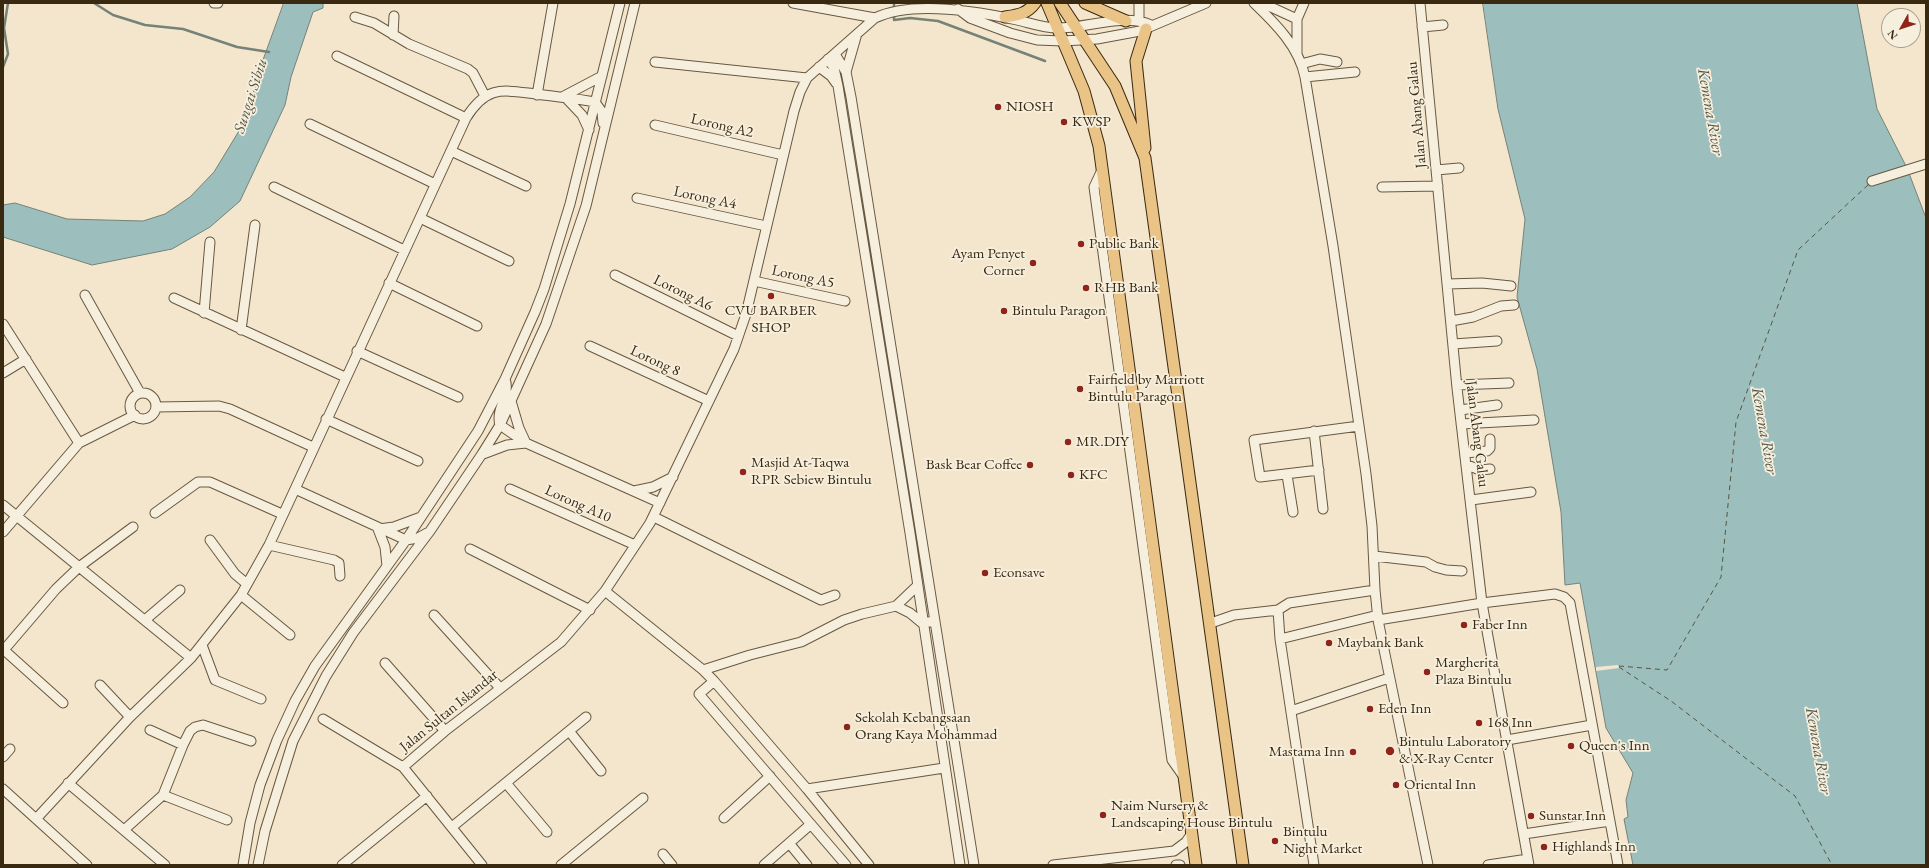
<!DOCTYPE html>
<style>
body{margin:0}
#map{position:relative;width:1929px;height:868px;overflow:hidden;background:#f3e6cd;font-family:"EB Garamond",serif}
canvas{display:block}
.frame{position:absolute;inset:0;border:4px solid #3a2911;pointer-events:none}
.north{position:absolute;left:1881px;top:8px;width:40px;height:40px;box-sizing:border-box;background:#f7efde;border:1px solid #aba08c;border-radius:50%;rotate:231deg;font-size:11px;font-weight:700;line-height:16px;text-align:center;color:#3a2911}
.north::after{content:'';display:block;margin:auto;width:14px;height:18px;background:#8f2418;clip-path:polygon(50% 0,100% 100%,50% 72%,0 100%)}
</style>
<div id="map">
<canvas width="1929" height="868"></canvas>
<div class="frame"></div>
<div class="north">N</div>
</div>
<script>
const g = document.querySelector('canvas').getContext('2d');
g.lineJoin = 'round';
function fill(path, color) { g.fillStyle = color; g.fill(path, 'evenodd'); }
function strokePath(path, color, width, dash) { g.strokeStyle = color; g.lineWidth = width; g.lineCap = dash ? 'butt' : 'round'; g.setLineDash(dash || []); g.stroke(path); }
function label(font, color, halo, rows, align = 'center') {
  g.font = font + ' "EB Garamond",serif'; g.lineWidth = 3.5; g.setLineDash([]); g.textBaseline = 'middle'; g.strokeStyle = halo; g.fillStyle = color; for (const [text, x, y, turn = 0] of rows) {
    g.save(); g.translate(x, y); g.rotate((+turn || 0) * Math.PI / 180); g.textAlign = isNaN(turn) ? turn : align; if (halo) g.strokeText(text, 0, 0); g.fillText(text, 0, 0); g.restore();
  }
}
const water = new Path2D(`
 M 284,3 L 323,3 L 323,8 L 313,12 L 291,77 L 285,105 L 240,201 L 210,227 L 172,249 L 92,265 L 3,237 L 3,205 L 15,203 L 67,219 L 143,221 L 165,214 L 190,197 L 214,172 L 245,121 L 263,60 Z
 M 1483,3 L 1857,3 L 1877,109 L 1907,168 L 1926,218 L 1926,865 L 1633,865 L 1624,819 L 1628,817 L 1626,800 L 1633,773 L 1606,728 L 1580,583 L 1565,585 L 1561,512 L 1537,369 L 1517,297 L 1525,219 L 1498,109 Z`);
const pier = new Path2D(`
 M 1618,665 L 1619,668 L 1596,671 L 1596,667 Z`);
const stream = new Path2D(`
 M 94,3 L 113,15 L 145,25 L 183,29 L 237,47 L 269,52
 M 894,10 L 894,3
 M 894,15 L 894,20 L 910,18 L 938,21 L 1045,61
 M 3,67 L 8,54 L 4,28 L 8,3`);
const ferry = new Path2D(`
 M 1619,666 L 1667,670 L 1721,577 L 1736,422 L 1798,250 L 1869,184
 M 1619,667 L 1671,701 L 1795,796 L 1832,865`);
const minor = new Path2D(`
 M 214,3 L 218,3
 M 793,3 L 875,18
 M 1254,3 C 1276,24 1299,47 1305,77 L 1333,246 L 1366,474 L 1372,526 L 1375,590 L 1378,620 L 1428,865
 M 1262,3 L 1297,19
 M 1420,3 L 1457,388 L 1482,603 L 1529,865
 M 958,9 L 970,18 L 1010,33 L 1037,40 L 1063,41 L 1097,39 L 1140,31 L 1206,3
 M 355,17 L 374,23 L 409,44 L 468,69 L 473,73 L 485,96
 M 1139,21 L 1139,3
 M 1422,27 L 1443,25
 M 393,35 L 394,16
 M 835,54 L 846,72 L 851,97 L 974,865
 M 1297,54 L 1297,19 L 1304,3
 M 337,56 L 466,118
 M 828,59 L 834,68 L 838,86 L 910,533 L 960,865
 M 655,62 L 807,78
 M 1301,64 L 1320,59 L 1337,62
 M 819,67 L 831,76 L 836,83
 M 846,72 L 856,37
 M 1305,77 L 1355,72
 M 537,95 L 553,3
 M 564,96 L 602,76
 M 564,96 L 582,115 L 589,130
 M 310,124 L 435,184
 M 655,125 L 783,155
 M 451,151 L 526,186
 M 1102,170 L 1094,187 L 1172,760 L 1184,777
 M 1436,170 L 1459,168
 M 1872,181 L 1926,164
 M 274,187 L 404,250
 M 1382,187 L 1438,186
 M 637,198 L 766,226
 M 420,218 L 509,261
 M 615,275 L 738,336
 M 754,281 L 845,301
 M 389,283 L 477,326
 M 1447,284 L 1482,283 L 1511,286
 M 85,295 L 140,393
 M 174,298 L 345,377
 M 204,313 L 210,242
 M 1451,321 L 1473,317 L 1501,306 L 1514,305
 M 3,324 L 79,443
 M 241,330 L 255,225
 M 1453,344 L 1497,341
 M 590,346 L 709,401
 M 357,351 L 458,397
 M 3,373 L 26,359
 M 505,379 C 511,395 495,409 500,425 L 526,443 L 660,503
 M 1457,385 L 1509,383
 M130 406a13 13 0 1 1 26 0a13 13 0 1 1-26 0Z
 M 511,401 L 519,428 L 525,441
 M 156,407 L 219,406 L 230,409 L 313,447
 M 1460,410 L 1497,405
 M 326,419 L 418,461
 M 1461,424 L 1534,420
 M 1314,431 L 1323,509
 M 1465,453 L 1487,451 L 1490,448 L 1490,439
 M 483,454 L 507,445 L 526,443
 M 1467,465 L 1480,470 L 1490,469
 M 1319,470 L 1260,477 L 1254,440 L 1359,426
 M 1287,475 L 1293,512
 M 295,489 L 466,118 C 487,85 502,90 536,94 C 556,97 575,98 595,102 L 602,112 L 603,123
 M 510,489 L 635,545
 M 634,491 L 653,487 L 673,477
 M 1471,500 L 1531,492
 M 3,505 L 191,658
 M 155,513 L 198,482 L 210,482 L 282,514
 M 654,517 L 821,600 L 835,595
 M 378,529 L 385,547 L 387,566
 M 379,529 L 394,527 L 421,517
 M 3,532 L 79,443 L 135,415
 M 210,540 L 235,574 L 247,584
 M 269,545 L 334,560 L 339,563 L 340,576
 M 470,549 L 590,610
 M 1374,556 L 1426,562 L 1435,567 L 1446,570 L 1462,571
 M 241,595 L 290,635
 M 896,606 L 910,613 L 922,623 L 935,621
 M 1278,610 L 1280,639 L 1314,865
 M 434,615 L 500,688
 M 145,620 L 180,590
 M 1378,620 L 1482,603 L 1555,594 L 1564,597 L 1570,603 L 1618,865
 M 1211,623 L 1234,615 L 1278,610 L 1289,603 L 1375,590
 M 1280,639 L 1378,615
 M 202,645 L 215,680 L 261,699
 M 4,650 L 63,703
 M 3,651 L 56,589 L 79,567 L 133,527
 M 385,663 L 445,731
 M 703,670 L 750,655 L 801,642 L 844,620 L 862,614 L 896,606 L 917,586
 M 714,681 L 699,694 L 846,865
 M 100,685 L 130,717
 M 1291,711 L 1389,678
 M 323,719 L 403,767 L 482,865
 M 150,730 L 183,745
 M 569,731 L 601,771
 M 1507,740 L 1592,725
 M 3,757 L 10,749
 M 403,767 L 445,731 L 561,642 L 605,591
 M 68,783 L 165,865
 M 506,783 L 547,832
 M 3,789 L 87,865
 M 807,789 L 944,768
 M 163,795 L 227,820
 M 724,818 L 770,776
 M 36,819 L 130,717 L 191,658 L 241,595 L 269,545 L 295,489 L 406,540 L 418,538 L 427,533
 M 452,827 L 586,717
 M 124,830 L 163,795 L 183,745 L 190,731 L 195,727 L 203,725 L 251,741
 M 1524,834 L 1610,821
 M 789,843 L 807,865
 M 663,854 L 672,865
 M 243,865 L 250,823 L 260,785 L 277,740 L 295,701 L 315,666 L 406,540 L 478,431 L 505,379 L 535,312 L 544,289 L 570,204 L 620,3
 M 258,865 L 265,831 L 293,741 L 326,676 L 353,633 L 430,531 L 482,454 L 500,425 L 546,324 L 586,206 L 635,3
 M 342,865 L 427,796
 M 561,865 L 643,798
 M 764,865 L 811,824
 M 869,865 L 807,789 L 714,681 L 703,670 L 605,591 L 650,523 L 734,349 L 746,314 L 794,111 L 800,92 L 807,78 L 875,18 C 912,0 976,11 1017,20 C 1030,23 1044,28 1058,28 C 1088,28 1123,13 1151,25
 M 1053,865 L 1174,851 L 1186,842 L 1192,833
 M 1176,865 L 1180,865
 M 1488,865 L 1528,859`);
const major = new Path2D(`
 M 1047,3 L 1084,91 L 1099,146 L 1196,865
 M 1060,3 L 1115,86 L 1145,158 L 1243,865
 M 1085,3 L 1126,21
 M 1005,17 C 1018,15 1027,14 1035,3
 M 1145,148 L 1136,61 L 1146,29`);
const markers = [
 [998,107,4,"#8f2418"],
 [1064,122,4,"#8f2418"],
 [1081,244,4,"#8f2418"],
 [1033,263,4,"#8f2418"],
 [1086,288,4,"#8f2418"],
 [771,296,4,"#8f2418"],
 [1004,311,4,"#8f2418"],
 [1080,389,4,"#8f2418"],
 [1068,442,4,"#8f2418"],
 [1030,465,4,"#8f2418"],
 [743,472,4,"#8f2418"],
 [1071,475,4,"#8f2418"],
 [985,573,4,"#8f2418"],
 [1464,625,4,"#8f2418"],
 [1329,643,4,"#8f2418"],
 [1427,672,4,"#8f2418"],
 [1370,709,4,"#8f2418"],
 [1479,723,4,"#8f2418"],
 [847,727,4,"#8f2418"],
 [1571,746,4,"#8f2418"],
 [1390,751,5,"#8f2418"],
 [1353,752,4,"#8f2418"],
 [1396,785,4,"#8f2418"],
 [1103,815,4,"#8f2418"],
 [1531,816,4,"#8f2418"],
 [1275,841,4,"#8f2418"],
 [1544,847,4,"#8f2418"]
];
const poiNames = [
 ["NIOSH",1006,107],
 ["KWSP",1072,122],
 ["Public Bank",1089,244],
 ["Ayam Penyet",1025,254,"right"],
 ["Corner",1025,271,"right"],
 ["RHB Bank",1094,288],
 ["CVU BARBER",771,311,"center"],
 ["SHOP",771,328,"center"],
 ["Bintulu Paragon",1012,311],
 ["Fairfield by Marriott",1088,380],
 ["Bintulu Paragon",1088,397],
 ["MR.DIY",1076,442],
 ["Masjid At-Taqwa",751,463],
 ["RPR Sebiew Bintulu",751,480],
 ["Bask Bear Coffee",1022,465,"right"],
 ["KFC",1079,475],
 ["Econsave",993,573],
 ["Faber Inn",1472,625],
 ["Maybank Bank",1337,643],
 ["Margherita",1435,663],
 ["Plaza Bintulu",1435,680],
 ["Eden Inn",1378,709],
 ["Sekolah Kebangsaan",855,718],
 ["Orang Kaya Mohammad",855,735],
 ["168 Inn",1487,723],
 ["Bintulu Laboratory",1399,742],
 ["& X-Ray Center",1399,759],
 ["Queen's Inn",1579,746],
 ["Mastama Inn",1345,752,"right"],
 ["Oriental Inn",1404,785],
 ["Naim Nursery &",1111,806],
 ["Landscaping House Bintulu",1111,823],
 ["Sunstar Inn",1539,816],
 ["Bintulu",1283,832],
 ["Night Market",1283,849],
 ["Highlands Inn",1552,847]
];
const streetNames = [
 ["Jalan Abang Galau",1417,115,-95],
 ["Lorong A2",722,126,13],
 ["Lorong A4",705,198,12],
 ["Lorong A5",803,277,12],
 ["Lorong A6",683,293,26],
 ["Lorong 8",655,361,25],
 ["Jalan Abang Galau",1477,434,83],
 ["Lorong A10",578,504,24],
 ["Jalan Sultan Iskandar",449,711,-39]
];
const waterNames = [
 ["Sungai Sibiu",251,96,-72],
 ["Kemena River",1710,112,80],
 ["Kemena River",1764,431,80],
 ["Kemena River",1818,751,80]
];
fill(water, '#9cbebd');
strokePath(water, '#758278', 1);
fill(pier, '#f3e6cd');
strokePath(stream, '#758278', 2.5);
strokePath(ferry, '#575645', 1, [5, 4]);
strokePath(minor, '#685840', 11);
strokePath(major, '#3a2911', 13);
strokePath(minor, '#f7efde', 9);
strokePath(major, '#eac386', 11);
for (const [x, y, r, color] of markers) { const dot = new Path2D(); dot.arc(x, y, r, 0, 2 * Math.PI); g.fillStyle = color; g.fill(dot); strokePath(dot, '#f7efde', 1.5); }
label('15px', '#3a2911', '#f7efde', poiNames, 'left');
label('15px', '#3a2911', '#f7efde', streetNames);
label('italic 16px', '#575645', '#f7efde', waterNames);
</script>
